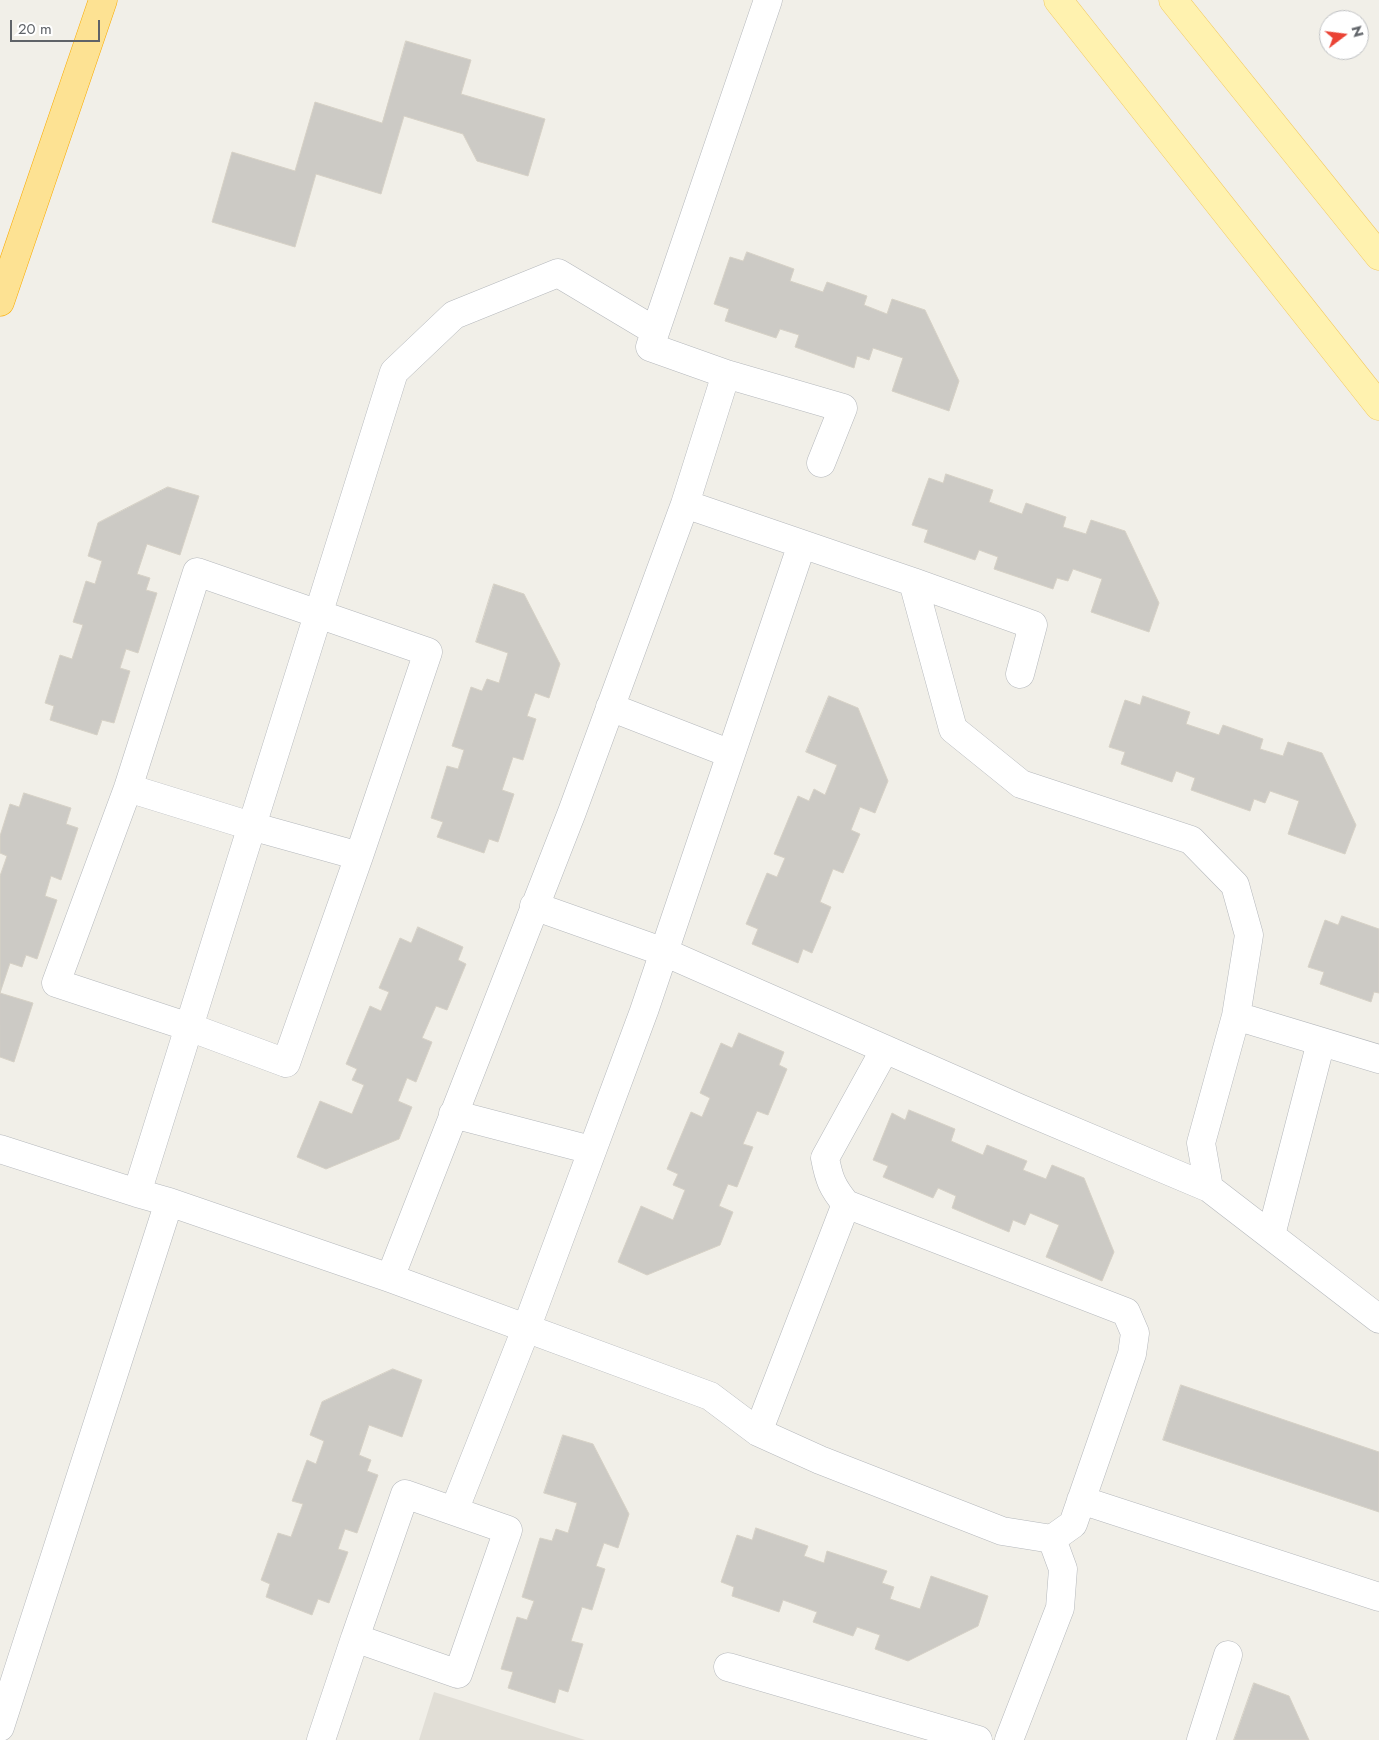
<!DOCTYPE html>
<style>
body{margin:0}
#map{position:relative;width:1379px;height:1740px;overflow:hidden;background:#f1efe8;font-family:Jost,sans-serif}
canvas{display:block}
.north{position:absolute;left:1319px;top:10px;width:50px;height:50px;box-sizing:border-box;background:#fff;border:1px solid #bfc1c3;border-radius:50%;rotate:75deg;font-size:14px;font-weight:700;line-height:20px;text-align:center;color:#5f6368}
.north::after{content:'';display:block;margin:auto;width:18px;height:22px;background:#ea4335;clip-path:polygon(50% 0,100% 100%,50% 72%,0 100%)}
.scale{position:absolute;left:10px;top:20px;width:90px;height:22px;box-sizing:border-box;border:2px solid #5f6368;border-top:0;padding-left:6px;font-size:15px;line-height:18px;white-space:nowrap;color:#5f6368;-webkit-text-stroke:4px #fff;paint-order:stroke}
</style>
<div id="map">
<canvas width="1379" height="1740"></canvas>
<div class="north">N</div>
<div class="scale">20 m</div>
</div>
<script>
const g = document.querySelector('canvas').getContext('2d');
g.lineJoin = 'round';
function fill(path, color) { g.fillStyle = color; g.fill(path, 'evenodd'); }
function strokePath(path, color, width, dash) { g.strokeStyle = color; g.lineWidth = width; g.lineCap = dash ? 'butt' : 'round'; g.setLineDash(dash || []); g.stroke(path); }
const education = new Path2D(`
 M 434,1692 L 585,1740 L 419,1740 Z`);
const building = new Path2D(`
 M 406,41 L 471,60 L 461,94 L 545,119 L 528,176 L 477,161 L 463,134 L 404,116 L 381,194 L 316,174 L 295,247 L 212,222 L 232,152 L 295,171 L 315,102 L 382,123 Z
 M 747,252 L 794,269 L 790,281 L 823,292 L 827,282 L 867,296 L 864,305 L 887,314 L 892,299 L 925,310 L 959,381 L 949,411 L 892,391 L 903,358 L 873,348 L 869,360 L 857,356 L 854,368 L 795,347 L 799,335 L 780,329 L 776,338 L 725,321 L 729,309 L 714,304 L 730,257 L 743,261 Z
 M 946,474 L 993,490 L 989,502 L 1022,514 L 1026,503 L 1066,517 L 1063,527 L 1086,534 L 1091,520 L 1125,531 L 1159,603 L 1149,632 L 1091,612 L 1102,579 L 1073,569 L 1068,581 L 1057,578 L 1053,589 L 994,569 L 998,557 L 979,550 L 975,560 L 924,542 L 928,530 L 912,525 L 929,478 L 943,483 Z
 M 168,487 L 199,496 L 180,555 L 147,544 L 137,574 L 150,578 L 146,590 L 157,593 L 138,653 L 126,649 L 120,668 L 130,671 L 114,723 L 102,720 L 97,735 L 50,720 L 54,706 L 45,703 L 60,655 L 72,659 L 83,625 L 73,622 L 86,581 L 95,584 L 102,561 L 88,556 L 98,523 Z
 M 494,584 L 524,594 L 560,664 L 549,698 L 535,693 L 527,716 L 536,719 L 523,760 L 513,757 L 502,790 L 514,794 L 498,842 L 489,839 L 484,853 L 437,837 L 443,822 L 431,818 L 447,766 L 458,769 L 464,750 L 452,746 L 471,687 L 482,691 L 487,679 L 499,683 L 508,653 L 476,642 Z
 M 829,696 L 858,708 L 888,781 L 875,813 L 860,807 L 851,830 L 860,834 L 843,873 L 833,869 L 820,902 L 831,907 L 812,953 L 803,949 L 798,963 L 752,944 L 758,929 L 746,924 L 767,873 L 777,877 L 785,858 L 774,854 L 798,796 L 809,801 L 814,789 L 825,795 L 837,765 L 806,752 Z
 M 1143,696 L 1190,712 L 1186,724 L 1219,735 L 1223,725 L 1263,739 L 1260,749 L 1283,756 L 1288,742 L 1322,753 L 1356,825 L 1345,854 L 1288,834 L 1299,801 L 1270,791 L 1265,803 L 1254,799 L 1250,811 L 1191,790 L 1195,778 L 1176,771 L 1172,782 L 1121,764 L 1125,752 L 1109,747 L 1125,700 L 1140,705 Z
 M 24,793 L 71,808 L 66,824 L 78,828 L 61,880 L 51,876 L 45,896 L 57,900 L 37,959 L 26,955 L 22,967 L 10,963 L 0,993 L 0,876 L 7,856 L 0,853 L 0,836 L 10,804 L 19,807 Z
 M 1342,916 L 1379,929 L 1379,993 L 1374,992 L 1371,1002 L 1320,984 L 1324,972 L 1308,967 L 1325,920 L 1338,925 Z
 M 418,927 L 463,947 L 458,960 L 466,964 L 447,1010 L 436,1006 L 422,1038 L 432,1042 L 416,1082 L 407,1078 L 398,1101 L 412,1107 L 399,1139 L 326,1169 L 297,1157 L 320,1101 L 352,1114 L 364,1085 L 352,1080 L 357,1069 L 346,1064 L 370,1006 L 381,1011 L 389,992 L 379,988 L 400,938 L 411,943 Z
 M 0,993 L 33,1003 L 14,1062 L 0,1057 Z
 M 739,1033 L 784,1052 L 779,1065 L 787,1069 L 768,1115 L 757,1111 L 743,1144 L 753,1147 L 737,1187 L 728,1184 L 719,1206 L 733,1212 L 720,1245 L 647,1275 L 618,1262 L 641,1206 L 673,1220 L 685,1190 L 673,1185 L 678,1174 L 667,1169 L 691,1112 L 702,1117 L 710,1098 L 700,1093 L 721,1043 L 732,1048 Z
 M 909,1110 L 955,1129 L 951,1141 L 983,1155 L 987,1145 L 1027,1161 L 1023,1170 L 1046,1179 L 1052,1165 L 1084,1178 L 1114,1252 L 1102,1281 L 1046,1257 L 1059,1225 L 1030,1213 L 1025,1225 L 1013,1220 L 1009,1232 L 952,1208 L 956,1196 L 938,1188 L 933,1198 L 883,1177 L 888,1166 L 873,1160 L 892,1113 L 905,1120 Z
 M 393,1369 L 422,1380 L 402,1437 L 369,1425 L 359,1455 L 371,1460 L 367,1471 L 378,1475 L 357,1533 L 345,1529 L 338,1549 L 348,1552 L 329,1603 L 318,1599 L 312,1615 L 266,1597 L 270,1584 L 261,1580 L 278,1533 L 291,1537 L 303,1504 L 292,1501 L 307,1460 L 316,1464 L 324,1441 L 310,1435 L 322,1402 Z
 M 1181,1385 L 1379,1452 L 1379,1512 L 1163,1440 Z
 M 563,1435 L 593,1444 L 629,1514 L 618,1548 L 604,1543 L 596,1566 L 605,1569 L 592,1610 L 582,1607 L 571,1641 L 583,1644 L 568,1692 L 559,1689 L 555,1703 L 508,1688 L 513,1672 L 501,1669 L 517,1617 L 527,1620 L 534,1601 L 522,1597 L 540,1538 L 552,1541 L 556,1529 L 568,1533 L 577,1503 L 544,1493 Z
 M 756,1528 L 808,1546 L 804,1556 L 824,1563 L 827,1551 L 887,1571 L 882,1583 L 894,1587 L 890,1599 L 920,1609 L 931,1576 L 988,1596 L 978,1626 L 908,1661 L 875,1649 L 880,1635 L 857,1627 L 853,1636 L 813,1622 L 817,1612 L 783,1600 L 779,1612 L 732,1596 L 734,1587 L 721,1582 L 737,1535 L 752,1540 Z
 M 1254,1683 L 1289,1696 L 1309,1740 L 1234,1740 Z`);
const minor = new Path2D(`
 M 726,374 L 650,347 L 768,0
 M 821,463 L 843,408 L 726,374 L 685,504 L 913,582 L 953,729 L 1021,784 L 1191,840 L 1235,885 L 1249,935 L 1236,1016
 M 197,572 L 428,652 L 359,856 L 286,1063 L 189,1027 L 56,983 L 128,788 Z
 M 913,582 L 1033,625 L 1020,674
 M 610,707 L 731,754
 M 128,788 L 251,826 L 359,856
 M 534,906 L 664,952 L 1019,1108 L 1209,1188
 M 1379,1059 L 1236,1016 L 1201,1143 L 1209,1188 L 1379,1319
 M 453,1114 L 591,1150
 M 0,1149 L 137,1193 L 169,1202 L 390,1278 L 710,1396 L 758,1432 L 820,1460 L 1002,1531 L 1052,1539 L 1073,1524 L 1132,1354 L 1135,1333 L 1126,1312 L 846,1204 C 832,1187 829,1179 825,1158 L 885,1049
 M 137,1193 L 394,372 L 454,315 L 558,273 L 655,331
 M 1271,1235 L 1321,1042
 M 390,1278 L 572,812 L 685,504
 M 758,1432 L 846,1204
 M 405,1494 L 508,1530 L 458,1674 L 355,1638 Z
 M 1081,1500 L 1379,1597
 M 454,1511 L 526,1329 L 644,1011 L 802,544
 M 728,1667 L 978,1740
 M 0,1727 L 169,1202
 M 321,1740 L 355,1638
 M 1009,1740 L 1060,1608 L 1063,1569 L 1052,1539
 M 1201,1740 L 1228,1655`);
const major = new Path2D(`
 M 1058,0 L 1379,406
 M 1173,0 L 1379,256`);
const highway = new Path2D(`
 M 0,302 L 103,0`);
fill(education, '#e1ded6');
fill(building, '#cccac5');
strokePath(building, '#d6d1c6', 1);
strokePath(minor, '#b5b8bc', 29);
strokePath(major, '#f2c960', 29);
strokePath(highway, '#f9ab00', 29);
strokePath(minor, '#fff', 28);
strokePath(major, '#fff2af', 28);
strokePath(highway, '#fde293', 28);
</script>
